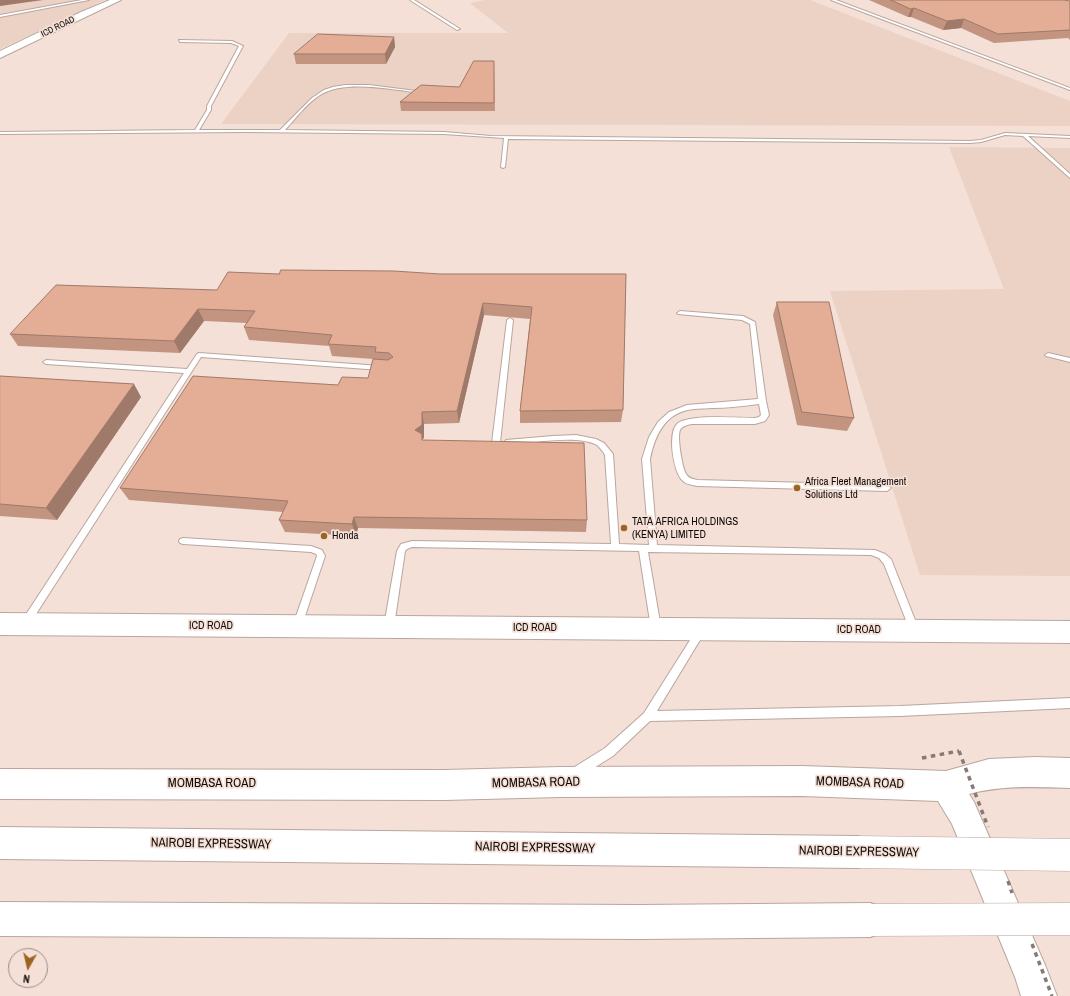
<!DOCTYPE html>
<style>
body{margin:0}
#map{position:relative;width:1070px;height:996px;overflow:hidden;background:#f4e0d7;font-family:"Archivo Narrow",sans-serif}
canvas{display:block}
.north{position:absolute;left:8px;top:948px;width:40px;height:40px;box-sizing:border-box;background:#f4e0d7;border:1px solid #9a8b85;border-radius:50%;rotate:188deg;font-size:11px;font-weight:700;line-height:16px;text-align:center;color:#120c09}
.north::after{content:'';display:block;margin:auto;width:14px;height:18px;background:#9c6420;clip-path:polygon(50% 0,100% 100%,50% 72%,0 100%)}
</style>
<div id="map">
<canvas width="1070" height="996"></canvas>
<div class="north">N</div>
</div>
<script>
const g = document.querySelector('canvas').getContext('2d');
g.lineJoin = 'round';
function fill(path, color) { g.fillStyle = color; g.fill(path, 'evenodd'); }
function strokePath(path, color, width, dash) { g.strokeStyle = color; g.lineWidth = width; g.lineCap = dash ? 'butt' : 'round'; g.setLineDash(dash || []); g.stroke(path); }
function label(font, color, halo, rows, align = 'center') {
  g.font = font + ' "Archivo Narrow",sans-serif'; g.lineWidth = 3.5; g.setLineDash([]); g.textBaseline = 'middle'; g.strokeStyle = halo; g.fillStyle = color; for (const [text, x, y, turn = 0] of rows) {
    g.save(); g.translate(x, y); g.rotate((+turn || 0) * Math.PI / 180); g.textAlign = isNaN(turn) ? turn : align; if (halo) g.strokeText(text, 0, 0); g.fillText(text, 0, 0); g.restore();
  }
}
const built = new Path2D(`
 M 0,0 L 105,0 L 0,49 Z
 M 485,0 L 810,0 L 1070,101 L 1070,126 L 221,124 L 289,33 L 508,33 L 470,3 Z
 M 949,147 L 1070,148 L 1070,576 L 920,575 L 830,291 L 1004,289 Z`);
const path = new Path2D(`
 M 922,758 L 959,751`);
const lane = new Path2D(`
 M 82,0 L 89,0 L 0,17 L 0,15 Z
 M 410,0 L 414,0 L 460,29 L 457,30 Z
 M 831,0 L 836,0 L 1070,88 L 1070,90 Z
 M 179,40 L 232,41 L 243,46 L 211,106 L 211,110 L 199,130 L 280,130 L 312,98 L 324,90 L 333,87 L 345,85 L 369,85 L 416,91 L 414,92 C 387,89 344,80 320,95 C 306,104 296,118 285,130 L 444,132 L 491,136 L 970,141 L 981,140 L 1005,133 L 1070,136 L 1070,138 L 1028,136 L 1070,174 L 1070,178 L 1023,136 L 1005,135 L 981,142 L 970,143 L 508,139 L 505,167 L 503,168 L 501,167 L 504,138 L 444,134 L 245,132 L 0,134 L 0,132 L 195,130 L 207,110 L 207,106 L 239,46 L 231,43 L 180,42 Z
 M 680,311 L 743,316 L 755,322 L 766,401 L 769,415 L 765,421 L 755,424 L 691,424 C 688,425 682,426 680,430 C 677,437 682,467 686,474 C 688,478 693,479 697,480 L 887,485 L 891,488 L 887,491 L 697,486 C 692,485 686,484 683,481 C 673,473 667,431 678,423 C 692,414 738,418 755,418 L 759,417 L 761,415 L 759,404 C 744,406 728,408 712,408 C 703,409 693,408 684,411 C 663,417 654,439 650,459 L 657,545 L 875,550 L 885,554 L 891,559 L 919,630 L 917,633 L 914,634 L 911,633 L 884,564 L 879,558 L 871,555 L 648,552 L 661,628 L 659,631 L 656,632 L 653,631 L 651,628 L 639,551 L 412,547 L 407,549 L 405,551 L 394,626 L 392,629 L 389,630 L 386,629 L 384,626 L 397,551 L 401,544 L 412,541 L 611,544 L 605,455 C 603,451 600,448 597,445 C 579,434 530,443 509,445 L 505,442 L 506,440 L 553,436 L 576,435 L 596,439 L 604,443 L 613,454 L 619,544 L 649,545 L 642,459 L 649,437 L 658,422 L 669,412 L 687,405 L 758,399 L 750,324 L 742,320 L 678,314 L 677,313 Z
 M 510,318 L 513,320 L 500,443 L 496,446 L 492,443 L 507,320 Z
 M 199,353 L 381,366 L 384,368 L 381,370 L 201,357 L 29,625 L 26,626 L 23,625 L 21,622 L 23,619 L 184,373 L 46,364 L 43,362 L 46,360 L 187,369 L 197,354 Z
 M 1048,353 L 1070,358 L 1070,362 L 1046,356 L 1045,355 Z
 M 183,538 L 311,546 L 322,550 L 325,556 L 301,628 L 298,629 L 295,628 L 293,625 L 317,556 L 316,554 L 311,552 L 183,544 L 180,543 L 179,541 L 180,539 Z
 M 700,628 L 703,629 L 705,632 L 703,635 L 657,711 L 900,706 L 1070,698 L 1070,708 L 900,716 L 650,721 L 613,756 L 581,776 L 577,777 L 573,776 L 572,772 L 573,768 L 605,748 L 644,713 L 697,629 Z`);
const primary = new Path2D(`
 M 110,0 L 121,0 L 0,58 L 0,51 L 81,12 Z
 M 0,613 L 1070,621 L 1070,643 L 0,635 Z`);
const highway = new Path2D(`
 M 1035,757 L 1070,758 L 1070,788 C 1036,787 1002,785 969,794 L 974,802 L 1045,965 L 1057,996 L 1021,996 L 1015,977 L 952,824 L 938,801 L 802,796 L 561,797 L 444,800 L 0,799 L 0,769 L 444,770 L 561,767 L 802,766 L 946,771 L 989,759 Z
 M 0,827 L 858,836 L 869,841 L 874,852 L 869,863 L 858,868 L 0,859 Z
 M 0,902 L 639,905 L 871,903 L 883,908 L 888,920 L 883,932 L 871,937 L 639,939 L 0,936 Z`);
const pathBridge = new Path2D(`
 M 959,751 L 988,827
 M 1008,881 L 1012,893
 M 1032,944 L 1052,996`);
const highwayBridge = new Path2D(`
 M 858,852 L 1070,855
 M 871,920 L 1070,919`);
const wall = new Path2D(`
 M 869,0 L 1064,0 L 1070,1 L 1070,40 L 1068,38 L 994,43 L 961,28 L 943,30 L 911,17 L 908,17 Z
 M 394,37 L 395,47 L 386,64 L 296,64 L 294,54 Z
 M 494,61 L 495,111 L 401,111 L 400,102 L 459,87 Z
 M 279,274 L 626,274 L 623,410 L 621,422 L 520,423 L 520,411 L 530,319 L 484,315 L 459,423 L 424,424 L 424,438 L 422,439 L 423,440 L 587,520 L 586,532 L 358,528 L 356,536 L 285,532 L 279,520 L 283,512 L 129,500 L 120,488 L 338,385 L 368,378 L 373,359 L 332,356 L 329,346 L 249,340 L 244,327 L 247,323 L 204,321 L 180,353 L 18,346 L 10,334 L 217,290 Z
 M 777,302 L 854,418 L 847,431 L 797,425 L 773,315 Z
 M 0,376 L 141,397 L 57,520 L 0,516 Z`);
const shadedWall = new Path2D(`
 M 0,0 L 43,0 L 0,6 Z
 M 914,8 L 911,17 L 908,17 L 911,9 Z
 M 964,19 L 961,28 L 943,30 L 947,21 Z
 M 394,37 L 395,47 L 386,64 L 385,54 Z
 M 483,303 L 484,315 L 459,423 L 457,411 Z
 M 198,309 L 204,321 L 180,353 L 174,341 Z
 M 134,384 L 141,397 L 57,520 L 46,508 Z
 M 422,412 L 424,424 L 424,438 L 422,439 L 424,447 L 415,430 Z
 M 354,517 L 358,528 L 356,536 L 352,524 Z`);
const building = new Path2D(`
 M 891,0 L 1064,0 L 1070,1 L 1070,30 L 998,34 L 964,19 L 947,21 L 914,8 L 911,9 Z
 M 318,34 L 394,37 L 385,54 L 294,54 Z
 M 474,61 L 494,61 L 494,103 L 400,102 L 421,85 L 459,87 Z
 M 281,270 L 394,271 L 440,274 L 626,274 L 623,410 L 520,411 L 532,307 L 483,303 L 457,411 L 422,412 L 422,425 L 415,430 L 422,434 L 422,440 L 584,443 L 587,520 L 354,517 L 352,524 L 279,520 L 288,501 L 120,488 L 193,376 L 338,385 L 342,377 L 368,378 L 373,359 L 388,360 L 393,357 L 389,353 L 375,352 L 376,347 L 328,344 L 332,335 L 244,327 L 255,311 L 198,309 L 174,341 L 10,334 L 56,285 L 217,290 L 228,272 L 279,274 Z
 M 777,302 L 829,302 L 854,418 L 802,412 Z
 M 0,376 L 134,384 L 46,508 L 0,504 Z`);
const markers = [
 [797,488,4,"#9c6420"],
 [624,528,4,"#9c6420"],
 [324,536,4,"#9c6420"]
];
const farStreetnames = [
 ["ICD ROAD",58,27,-26]
];
const poiNames = [
 ["Africa Fleet Management",805,482],
 ["Solutions Ltd",805,495],
 ["TATA AFRICA HOLDINGS",632,522],
 ["(KENYA) LIMITED",632,535],
 ["Honda",332,536]
];
const streetNames = [
 ["ICD ROAD",211,626],
 ["ICD ROAD",535,628],
 ["ICD ROAD",859,630]
];
const nearStreetnames = [
 ["MOMBASA ROAD",536,783,-1],
 ["MOMBASA ROAD",860,783,2],
 ["MOMBASA ROAD",212,784],
 ["NAIROBI EXPRESSWAY",211,844,1],
 ["NAIROBI EXPRESSWAY",535,848,1],
 ["NAIROBI EXPRESSWAY",859,852,1]
];
fill(built, '#ecd1c5');
strokePath(lane, '#b9a69e', 2);
strokePath(primary, '#b9a69e', 2);
strokePath(highway, '#b9a69e', 2);
strokePath(path, '#877a74', 3.5, [4.5, 4.5]);
fill(lane, '#fff');
fill(primary, '#fff');
fill(highway, '#fff');
strokePath(highwayBridge, '#b9a69e', 33, []);
strokePath(pathBridge, '#877a74', 3.5, [4.5, 4.5]);
strokePath(highwayBridge, '#fff', 32);
fill(wall, '#c39581');
fill(shadedWall, '#9f7969');
fill(building, '#e3ad96');
strokePath(building, '#9f7969', 1);
for (const [x, y, r, color] of markers) { const dot = new Path2D(); dot.arc(x, y, r, 0, 2 * Math.PI); g.fillStyle = color; g.fill(dot); strokePath(dot, '#f4e0d7', 1.5); }
label('9px', '#120c09', '#f4e0d7', farStreetnames);
label('11px', '#120c09', '#f4e0d7', poiNames, 'left');
label('11px', '#120c09', '#f4e0d7', streetNames);
label('13px', '#120c09', '#f4e0d7', nearStreetnames);
</script>
